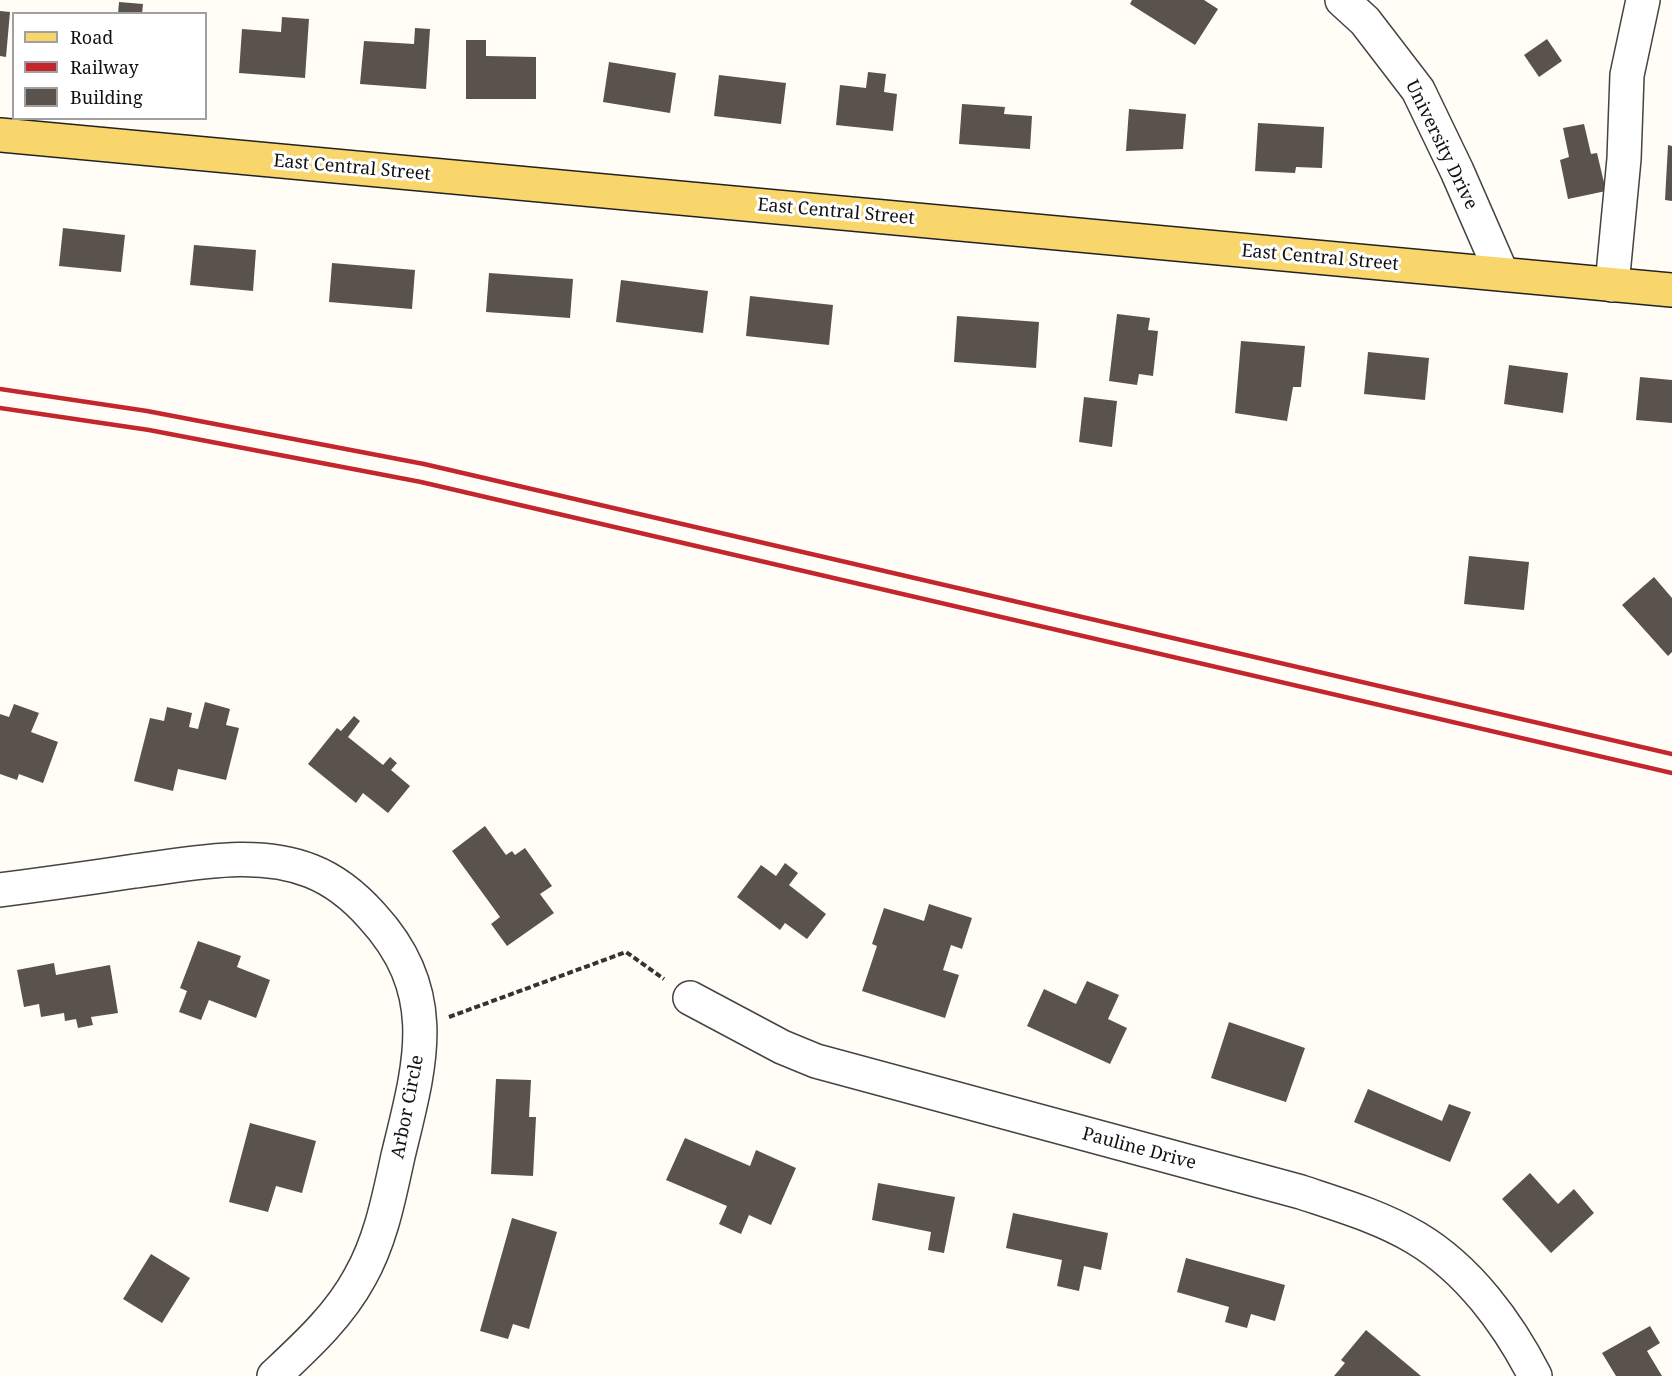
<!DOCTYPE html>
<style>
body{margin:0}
#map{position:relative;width:1672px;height:1376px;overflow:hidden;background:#fffdf5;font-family:"Noto Serif",serif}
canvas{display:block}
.legend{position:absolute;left:12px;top:12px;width:195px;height:108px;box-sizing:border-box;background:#fff;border:2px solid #a0a0a0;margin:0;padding:8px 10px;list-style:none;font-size:18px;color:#111}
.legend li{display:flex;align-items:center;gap:12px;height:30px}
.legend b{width:30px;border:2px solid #a0a0a0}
</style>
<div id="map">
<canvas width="1672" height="1376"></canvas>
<ul class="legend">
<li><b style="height:8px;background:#f9d66b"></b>Road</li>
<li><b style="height:8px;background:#c4262e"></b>Railway</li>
<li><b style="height:16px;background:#5a524d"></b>Building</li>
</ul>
</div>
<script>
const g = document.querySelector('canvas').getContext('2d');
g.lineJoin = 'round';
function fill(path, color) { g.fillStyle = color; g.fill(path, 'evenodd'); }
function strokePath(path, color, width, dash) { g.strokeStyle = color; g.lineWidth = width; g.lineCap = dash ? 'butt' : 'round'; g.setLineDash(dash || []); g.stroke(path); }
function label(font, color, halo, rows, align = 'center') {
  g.font = font + ' "Noto Serif",serif'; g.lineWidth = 6; g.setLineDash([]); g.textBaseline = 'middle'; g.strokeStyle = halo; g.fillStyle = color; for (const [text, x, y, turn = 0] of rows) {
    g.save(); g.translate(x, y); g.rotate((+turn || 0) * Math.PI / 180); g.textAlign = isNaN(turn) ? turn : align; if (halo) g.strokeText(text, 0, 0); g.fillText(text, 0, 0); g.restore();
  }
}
const building = new Path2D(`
 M 1132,0 L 1204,0 L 1218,9 L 1195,45 L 1130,4 Z
 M 119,2 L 143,4 L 142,14 L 118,14 Z
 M 0,11 L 10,12 L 6,57 L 0,56 Z
 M 282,17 L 309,19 L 305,78 L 239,73 L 242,29 L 281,32 Z
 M 415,28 L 430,29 L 426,89 L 360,84 L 364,41 L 414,44 Z
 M 1547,39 L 1562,61 L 1539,77 L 1524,55 Z
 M 466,40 L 486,40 L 486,56 L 536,57 L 536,99 L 466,99 Z
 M 609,62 L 676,73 L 670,113 L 603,102 Z
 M 868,72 L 886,74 L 884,92 L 897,94 L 893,131 L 836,125 L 840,85 L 866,88 Z
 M 719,75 L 786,83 L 781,124 L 714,116 Z
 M 962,104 L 1005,107 L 1004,114 L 1032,116 L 1030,149 L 959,144 Z
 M 1129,109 L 1186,114 L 1183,149 L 1126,151 Z
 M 1258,123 L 1324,127 L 1322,168 L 1296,167 L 1295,173 L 1255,171 Z
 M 1584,124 L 1591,154 L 1597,153 L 1606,191 L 1568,199 L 1560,160 L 1569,157 L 1563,128 Z
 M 1668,145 L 1672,146 L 1672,201 L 1665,200 Z
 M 63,228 L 125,235 L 121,272 L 59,266 Z
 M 194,245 L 256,250 L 253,291 L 190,285 Z
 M 332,263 L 415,270 L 412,309 L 329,302 Z
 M 489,273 L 573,279 L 570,318 L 486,312 Z
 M 621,280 L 708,291 L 703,333 L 616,322 Z
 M 750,296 L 833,305 L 829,345 L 746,336 Z
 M 1117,314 L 1150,318 L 1148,330 L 1158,331 L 1153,376 L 1139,374 L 1137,385 L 1109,381 Z
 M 957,316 L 1039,322 L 1036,368 L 954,362 Z
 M 1241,341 L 1305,346 L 1301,387 L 1293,387 L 1287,421 L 1235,413 Z
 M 1368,352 L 1429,358 L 1425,400 L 1364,394 Z
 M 1509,365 L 1568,373 L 1563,413 L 1504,404 Z
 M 1640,377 L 1672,380 L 1672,423 L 1636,420 Z
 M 1084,397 L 1117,401 L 1112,447 L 1079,442 Z
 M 1469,556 L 1529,562 L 1524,610 L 1464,604 Z
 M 1654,577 L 1672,598 L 1672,652 L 1668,656 L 1622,605 Z
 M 205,702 L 230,709 L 226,725 L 239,728 L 226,780 L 178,769 L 173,791 L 134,781 L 150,718 L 164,721 L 167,707 L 192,713 L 189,727 L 198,729 Z
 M 14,704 L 39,713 L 31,732 L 58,742 L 43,783 L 19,774 L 17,780 L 0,774 L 0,714 L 9,717 Z
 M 354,716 L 360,721 L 348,737 L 383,765 L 390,757 L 397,763 L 391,770 L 410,786 L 388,813 L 363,793 L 356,803 L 308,764 L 337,728 L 341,731 Z
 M 485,826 L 506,855 L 512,851 L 515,855 L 525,848 L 552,886 L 540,894 L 554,913 L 507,946 L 491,924 L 500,917 L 452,851 Z
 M 785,863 L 798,873 L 789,885 L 826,914 L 807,939 L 785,923 L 780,930 L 737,897 L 761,865 L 776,876 Z
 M 929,904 L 972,918 L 962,949 L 951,945 L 943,970 L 959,975 L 945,1018 L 862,991 L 877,946 L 872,944 L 884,908 L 924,921 Z
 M 198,941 L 241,956 L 237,967 L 270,980 L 256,1018 L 209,1000 L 201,1020 L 179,1012 L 187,991 L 180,988 Z
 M 54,963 L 56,975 L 110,965 L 118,1013 L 91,1017 L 93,1025 L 78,1028 L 76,1019 L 65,1021 L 64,1013 L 41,1017 L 39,1004 L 24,1007 L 17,970 Z
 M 1087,981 L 1119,995 L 1108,1019 L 1127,1028 L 1110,1064 L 1027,1026 L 1044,989 L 1076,1004 Z
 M 1229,1022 L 1305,1048 L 1286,1102 L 1211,1078 Z
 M 496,1079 L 531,1080 L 529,1117 L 536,1117 L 533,1176 L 491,1174 Z
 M 1368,1089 L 1442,1121 L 1449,1104 L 1471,1112 L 1450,1162 L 1354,1122 Z
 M 250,1123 L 316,1141 L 302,1193 L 276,1186 L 268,1212 L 229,1202 Z
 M 685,1138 L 750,1166 L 756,1150 L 796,1168 L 771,1225 L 749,1215 L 741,1234 L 719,1224 L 727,1206 L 666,1180 Z
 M 1530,1173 L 1558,1204 L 1574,1189 L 1594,1213 L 1551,1253 L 1502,1199 Z
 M 878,1183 L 955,1197 L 944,1253 L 928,1250 L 931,1232 L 872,1220 Z
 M 1013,1213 L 1108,1233 L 1101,1270 L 1084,1266 L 1079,1291 L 1057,1286 L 1062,1260 L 1006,1248 Z
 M 512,1218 L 557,1232 L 529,1329 L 513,1324 L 508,1339 L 480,1331 Z
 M 151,1254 L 190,1278 L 162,1323 L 123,1299 Z
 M 1186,1258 L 1285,1285 L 1275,1321 L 1251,1314 L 1247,1328 L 1225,1322 L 1229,1307 L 1177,1292 Z
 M 1650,1326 L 1660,1343 L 1647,1351 L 1662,1376 L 1616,1376 L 1602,1353 Z
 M 1366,1330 L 1421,1376 L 1334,1376 L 1345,1363 L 1341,1360 Z`);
const path = new Path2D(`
 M 449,1017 L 626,952 L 664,979`);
const minor = new Path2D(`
 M 1342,0 L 1365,21 L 1418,90 L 1457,171 L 1502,274
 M 1612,285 L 1624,159 L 1627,75 L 1643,0
 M 0,890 C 45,884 90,878 135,871 C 192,864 256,849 311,871 C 334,880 356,898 372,916 C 443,993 420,1065 398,1156 C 389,1197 381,1240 360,1277 C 339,1316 306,1346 274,1376
 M 690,998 L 782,1047 L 816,1061 L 1301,1192 C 1340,1205 1381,1217 1416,1238 C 1468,1269 1508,1323 1535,1376`);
const major = new Path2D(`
 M 0,135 L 1672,290`);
const rail = new Path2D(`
 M 0,389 L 147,411 L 424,464 L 1672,754
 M 0,408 L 149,430 L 421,482 L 1672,773`);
const streetNames = [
 ["University Drive",1441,145,64],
 ["East Central Street",352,168,5],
 ["East Central Street",836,212,5],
 ["East Central Street",1320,258,5],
 ["Arbor Circle",408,1107,-79],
 ["Pauline Drive",1139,1149,15]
];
fill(building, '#5a524d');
strokePath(minor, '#444', 36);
strokePath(major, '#222', 36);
strokePath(path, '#333', 4, [6, 3]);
strokePath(minor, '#fff', 33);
strokePath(major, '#f9d66b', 33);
strokePath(rail, '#c4262e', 4.5);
label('18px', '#111', '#fff', streetNames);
</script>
